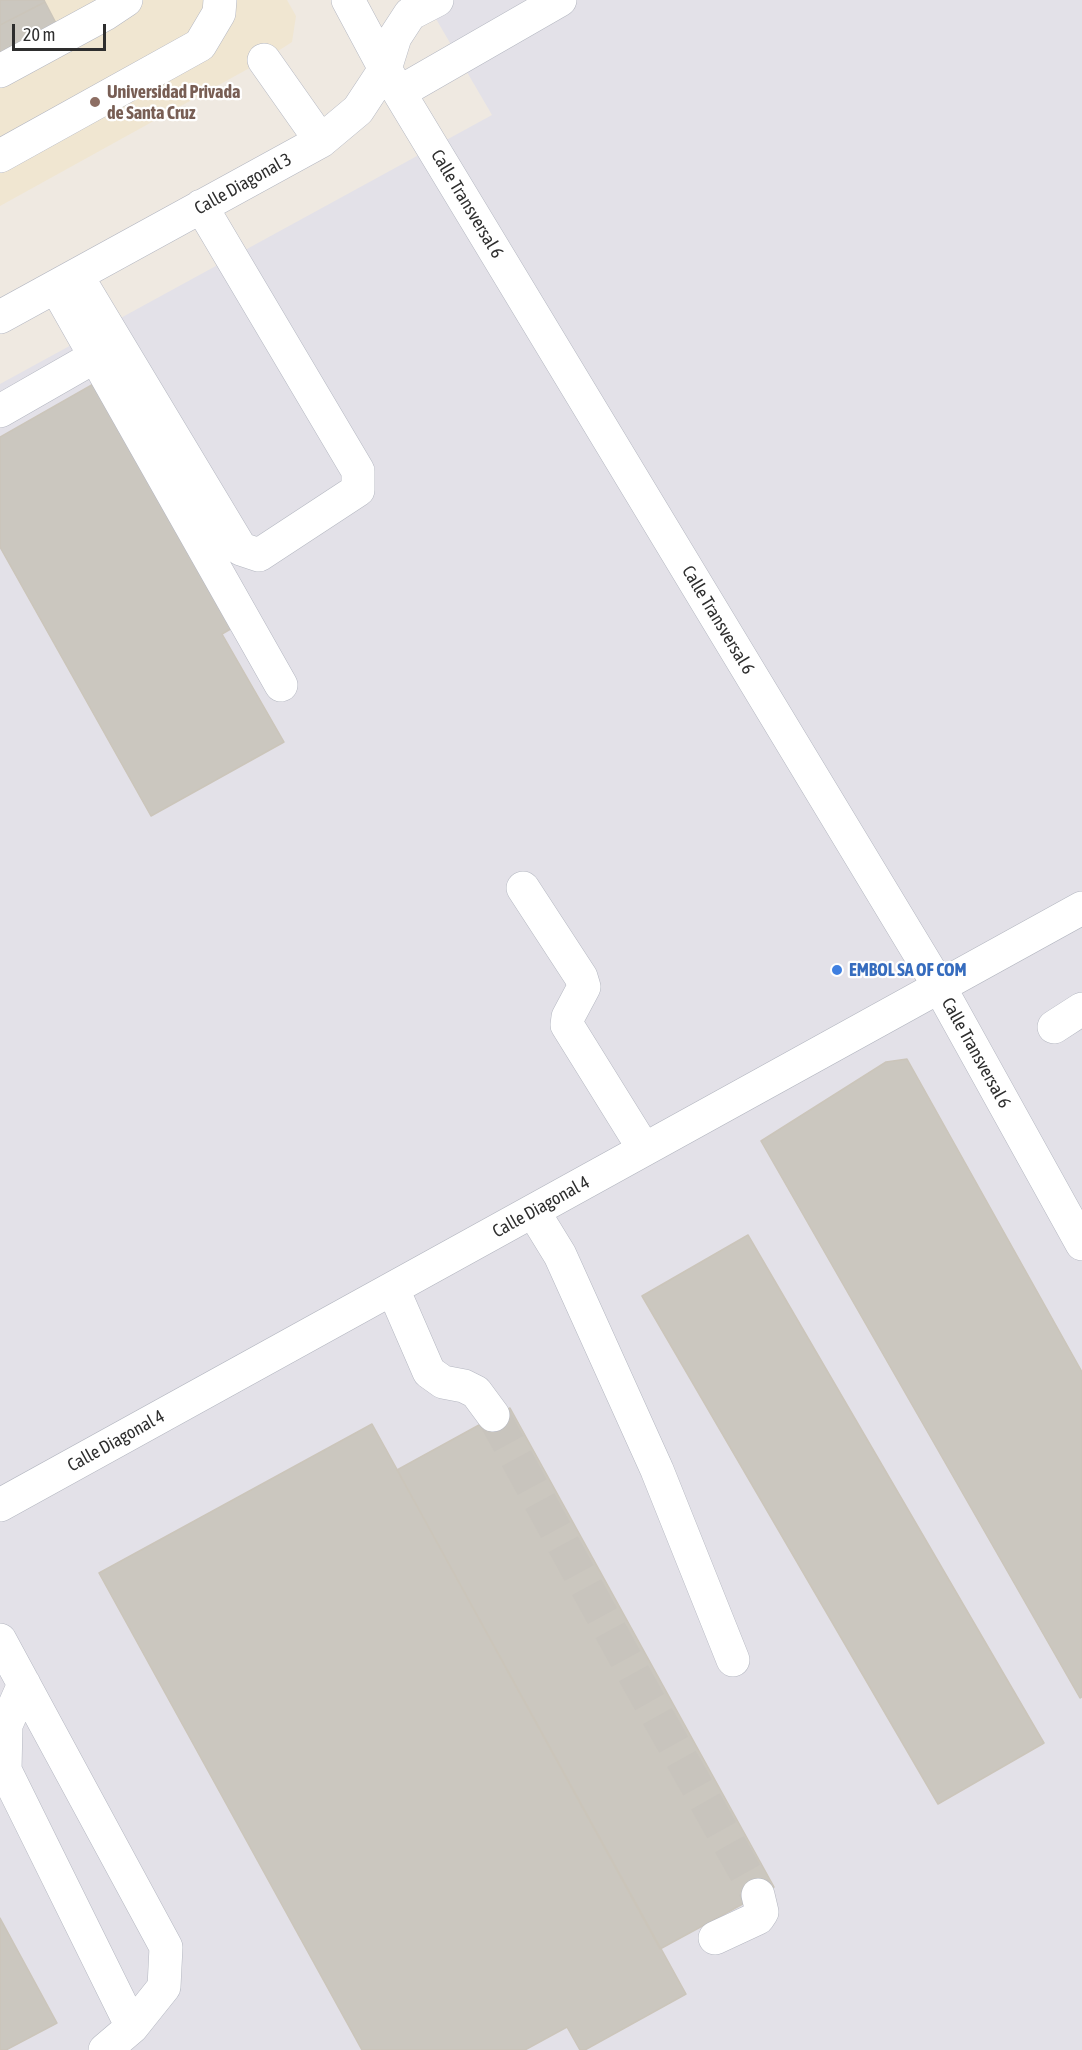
<!DOCTYPE html>
<style>
body{margin:0}
#map{position:relative;width:1082px;height:2050px;overflow:hidden;background:#efe9e1;font-family:"Asap Condensed",sans-serif}
canvas{display:block}
.scale{position:absolute;left:12px;top:24px;width:94px;height:27px;box-sizing:border-box;border:3px solid #2e2e2e;border-top:0;padding-left:8px;font-size:18px;line-height:21px;white-space:nowrap;color:#2e2e2e;-webkit-text-stroke:4px #fff;paint-order:stroke}
</style>
<div id="map">
<canvas width="1082" height="2050"></canvas>
<div class="scale">20 m</div>
</div>
<script>
const g = document.querySelector('canvas').getContext('2d');
g.lineJoin = 'round';
function fill(path, color) { g.fillStyle = color; g.fill(path, 'evenodd'); }
function strokePath(path, color, width, dash) { g.strokeStyle = color; g.lineWidth = width; g.lineCap = dash ? 'butt' : 'round'; g.setLineDash(dash || []); g.stroke(path); }
function label(font, color, halo, rows, align = 'center') {
  g.font = font + ' "Asap Condensed",sans-serif'; g.lineWidth = 4.5; g.setLineDash([]); g.textBaseline = 'middle'; g.strokeStyle = halo; g.fillStyle = color; for (const [text, x, y, turn = 0] of rows) {
    g.save(); g.translate(x, y); g.rotate((+turn || 0) * Math.PI / 180); g.textAlign = isNaN(turn) ? turn : align; if (halo) g.strokeText(text, 0, 0); g.fillText(text, 0, 0); g.restore();
  }
}
const industrial = new Path2D(`
 M 425,0 L 1082,0 L 1082,2050 L 0,2050 L 0,384 L 492,115 Z`);
const education = new Path2D(`
 M 0,0 L 287,0 L 296,16 L 292,42 L 264,60 L 0,206 Z`);
const building = new Path2D(`
 M 0,0 L 44,0 L 45,2 L 0,25 Z
 M 45,2 L 58,27 L 0,58 L 0,25 Z
 M 97,382 L 234,627 L 222,634 L 284,742 L 151,816 L 0,547 L 0,437 Z
 M 907,1059 L 1082,1372 L 1082,1697 L 1080,1698 L 761,1141 L 886,1062 Z
 M 748,1235 L 1044,1743 L 938,1804 L 642,1296 Z
 M 510,1408 L 774,1887 L 660,1949 L 397,1470 Z
 M 372,1424 L 686,1994 L 585,2050 L 580,2050 L 567,2027 L 525,2050 L 362,2050 L 99,1573 Z
 M 0,1918 L 57,2023 L 6,2050 L 0,2050 Z`);
const minorTunnel = new Path2D(`
 M 493,1415 L 635,1676 L 758,1895`);
const minor = new Path2D(`
 M 348,0 L 385,69 L 939,986 L 1082,1244
 M 264,60 L 321,141
 M 0,71 L 105,14 L 126,0
 M 400,92 L 560,0
 M 0,156 L 200,45 L 219,13 L 220,0
 M 77,276 L 241,549 L 259,555 L 358,490 L 358,471 L 201,206
 M 57,289 L 281,685
 M 0,317 L 321,141 L 358,110 L 385,69 L 395,37 L 410,14 L 437,0
 M 0,411 L 96,356
 M 523,888 L 581,977 L 584,987 L 568,1017 L 567,1025 L 644,1149
 M 1054,1027 L 1082,1009
 M 533,1211 L 560,1255 L 657,1470 L 733,1660
 M 393,1289 L 429,1372 L 443,1382 L 464,1386 L 476,1392 L 493,1415
 M 0,1505 L 1082,908
 M 0,1640 L 166,1947 L 164,1987 L 132,2027 L 105,2050
 M 24,1684 L 6,1725 L 5,1770 L 132,2027
 M 715,1938 L 758,1918 L 762,1912 L 758,1895`);
const markers = [
 [95,102,6,"#8d6e63"],
 [837,970,6,"#3f7fe0"]
];
const educationNames = [
 ["Universidad Privada",107,92],
 ["de Santa Cruz",107,113]
];
const streetNames = [
 ["Calle Diagonal 3",243,184,-29],
 ["Calle Transversal 6",467,204,59],
 ["Calle Transversal 6",718,620,59],
 ["Calle Transversal 6",976,1053,61],
 ["Calle Diagonal 4",541,1207,-29],
 ["Calle Diagonal 4",116,1441,-29]
];
const shopNames = [
 ["EMBOL SA OF COM",849,970]
];
fill(industrial, '#e3e1e8');
fill(education, '#f0e6d1');
fill(building, '#cbc7bf');
strokePath(building, '#cbc5ba', 1.5);
strokePath(minorTunnel, '#c8c4bd', 33, [33, 16]);
strokePath(minor, '#b4b7c1', 34);
strokePath(minor, '#fff', 33);
for (const [x, y, r, color] of markers) { const dot = new Path2D(); dot.arc(x, y, r, 0, 2 * Math.PI); g.fillStyle = color; g.fill(dot); strokePath(dot, '#fff', 2); }
label('bold 18px', '#785e54', '#fff', educationNames, 'left');
label('18px', '#2e2e2e', '#fff', streetNames);
label('bold 18px', '#366cbe', '#fff', shopNames, 'left');
</script>
